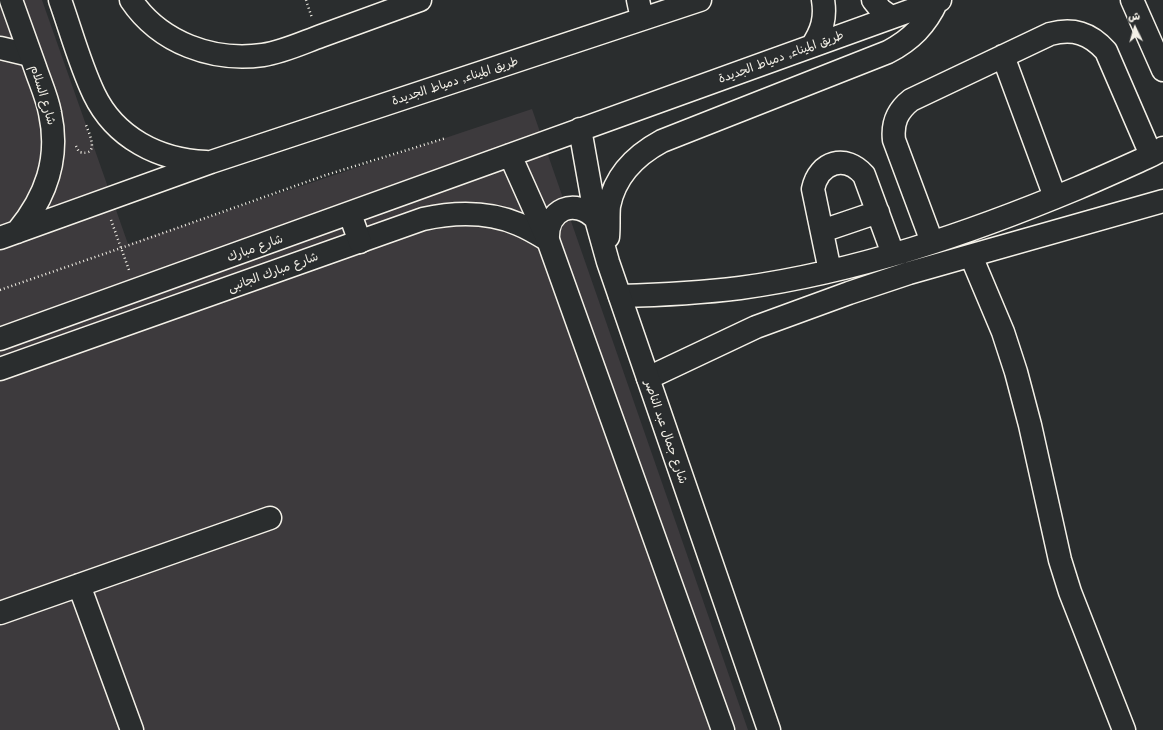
<!DOCTYPE html>
<meta charset="utf-8">
<style>
body{margin:0}
#map{position:relative;width:1163px;height:730px;overflow:hidden;background:#2a2d2e;font-family:Mali,"Playpen Sans Arabic",sans-serif}
canvas{display:block}
.north{position:absolute;left:1115px;top:8px;width:40px;height:40px;-webkit-text-stroke:3px #2a2d2e;paint-order:stroke;rotate:355deg;font-size:11px;font-weight:700;line-height:16px;text-align:center;color:#f4f1e8}
.north::after{content:'';display:block;margin:auto;width:14px;height:18px;background:#f4f1e8;clip-path:polygon(50% 0,100% 100%,50% 72%,0 100%)}
</style>
<div id="map">
<canvas width="1163" height="730"></canvas>
<div class="north">ش</div>
</div>
<script>
const g = document.querySelector('canvas').getContext('2d');
g.lineJoin = 'round';
function fill(path, color) { g.fillStyle = color; g.fill(path, 'evenodd'); }
function strokePath(path, color, width, dash) { g.strokeStyle = color; g.lineWidth = width; g.lineCap = dash ? 'butt' : 'round'; g.setLineDash(dash || []); g.stroke(path); }
function label(font, color, halo, rows, align = 'center') {
  g.font = font + ' Mali,"Playpen Sans Arabic",sans-serif'; g.lineWidth = 3; g.setLineDash([]); g.textBaseline = 'middle'; g.strokeStyle = halo; g.fillStyle = color; for (const [text, x, y, turn = 0] of rows) {
    g.save(); g.translate(x, y); g.rotate((+turn || 0) * Math.PI / 180); g.textAlign = isNaN(turn) ? turn : align; if (halo) g.strokeText(text, 0, 0); g.fillText(text, 0, 0); g.restore();
  }
}
const built = new Path2D(`
 M 0,0 L 42,0 L 128,244 L 532,109 L 748,730 L 0,730 Z`);
const path = new Path2D(`
 M 306,0 L 312,18
 M 76,146 L 79,152 C 100,157 90,135 86,125
 M 111,220 L 129,270
 M 0,290 L 121,248 L 326,175 L 446,138`);
const minor = new Path2D(`
 M 131,0 C 160,43 213,62 263,55 C 283,52 302,43 321,36 C 354,24 387,12 420,0
 M 1132,0 L 1163,70
 M 0,48 L 30,55
 M 1003,56 L 1055,197
 M 822,231 L 878,212
 M 932,242 L 894,140 C 892,123 897,111 911,100 L 1050,34 C 1073,28 1090,33 1106,51 L 1151,155
 M 971,256 L 1003,332 L 1016,372 L 1030,425 L 1060,560 L 1070,592 L 1124,730
 M 830,271 L 813,189 C 819,161 846,154 864,175 L 893,254
 M 620,296 C 660,295 700,293 740,288 C 857,272 970,233 1078,188 C 1099,179 1119,170 1139,161 C 1147,157 1157,154 1163,148
 M 0,369 L 423,219 C 455,212 487,211 518,224 C 528,228 538,234 548,240
 M 648,378 L 756,327 L 849,293 L 909,273 L 1163,201
 M 79,585 L 132,730
 M 0,613 L 270,518`);
const major = new Path2D(`
 M 11,0 C 19,22 27,45 35,67 C 40,82 47,97 50,113 C 60,159 46,197 17,232
 M 60,0 C 71,31 80,65 94,94 C 115,138 159,160 206,162
 M 638,0 L 642,19
 M 873,0 L 881,10 L 891,17
 M 812,46 C 822,31 826,18 823,0
 M 580,129 L 596,219 L 608,262 L 769,730
 M 510,155 L 548,240 L 723,730
 M 350,214 L 360,242
 M 608,237 C 609,227 608,215 609,206 C 615,175 636,155 662,141 L 888,52 C 911,40 926,25 937,1
 M 0,238 L 211,162 L 700,0
 M 548,240 C 546,209 575,197 596,219
 M 0,339 L 940,0`);
const streetNames = [
 ["طريق الميناء, دمياط الجديدة",781,57,-20],
 ["طريق الميناء, دمياط الجديدة",455,81,-18],
 ["شارع السلام",43,95,73],
 ["شارع مبارك",255,248,-20],
 ["شارع مبارك الجانبى",273,272,-20],
 ["شارع جمال عبد الناصر",666,432,71]
];
fill(built, '#3d3a3d');
strokePath(minor, '#f4f1e8', 25);
strokePath(major, '#f4f1e8', 25);
strokePath(path, '#f4f1e8', 2.5, [1, 3]);
strokePath(minor, '#2a2d2e', 22);
strokePath(major, '#2a2d2e', 22);
label('12px', '#f4f1e8', '#2a2d2e', streetNames);
</script>
